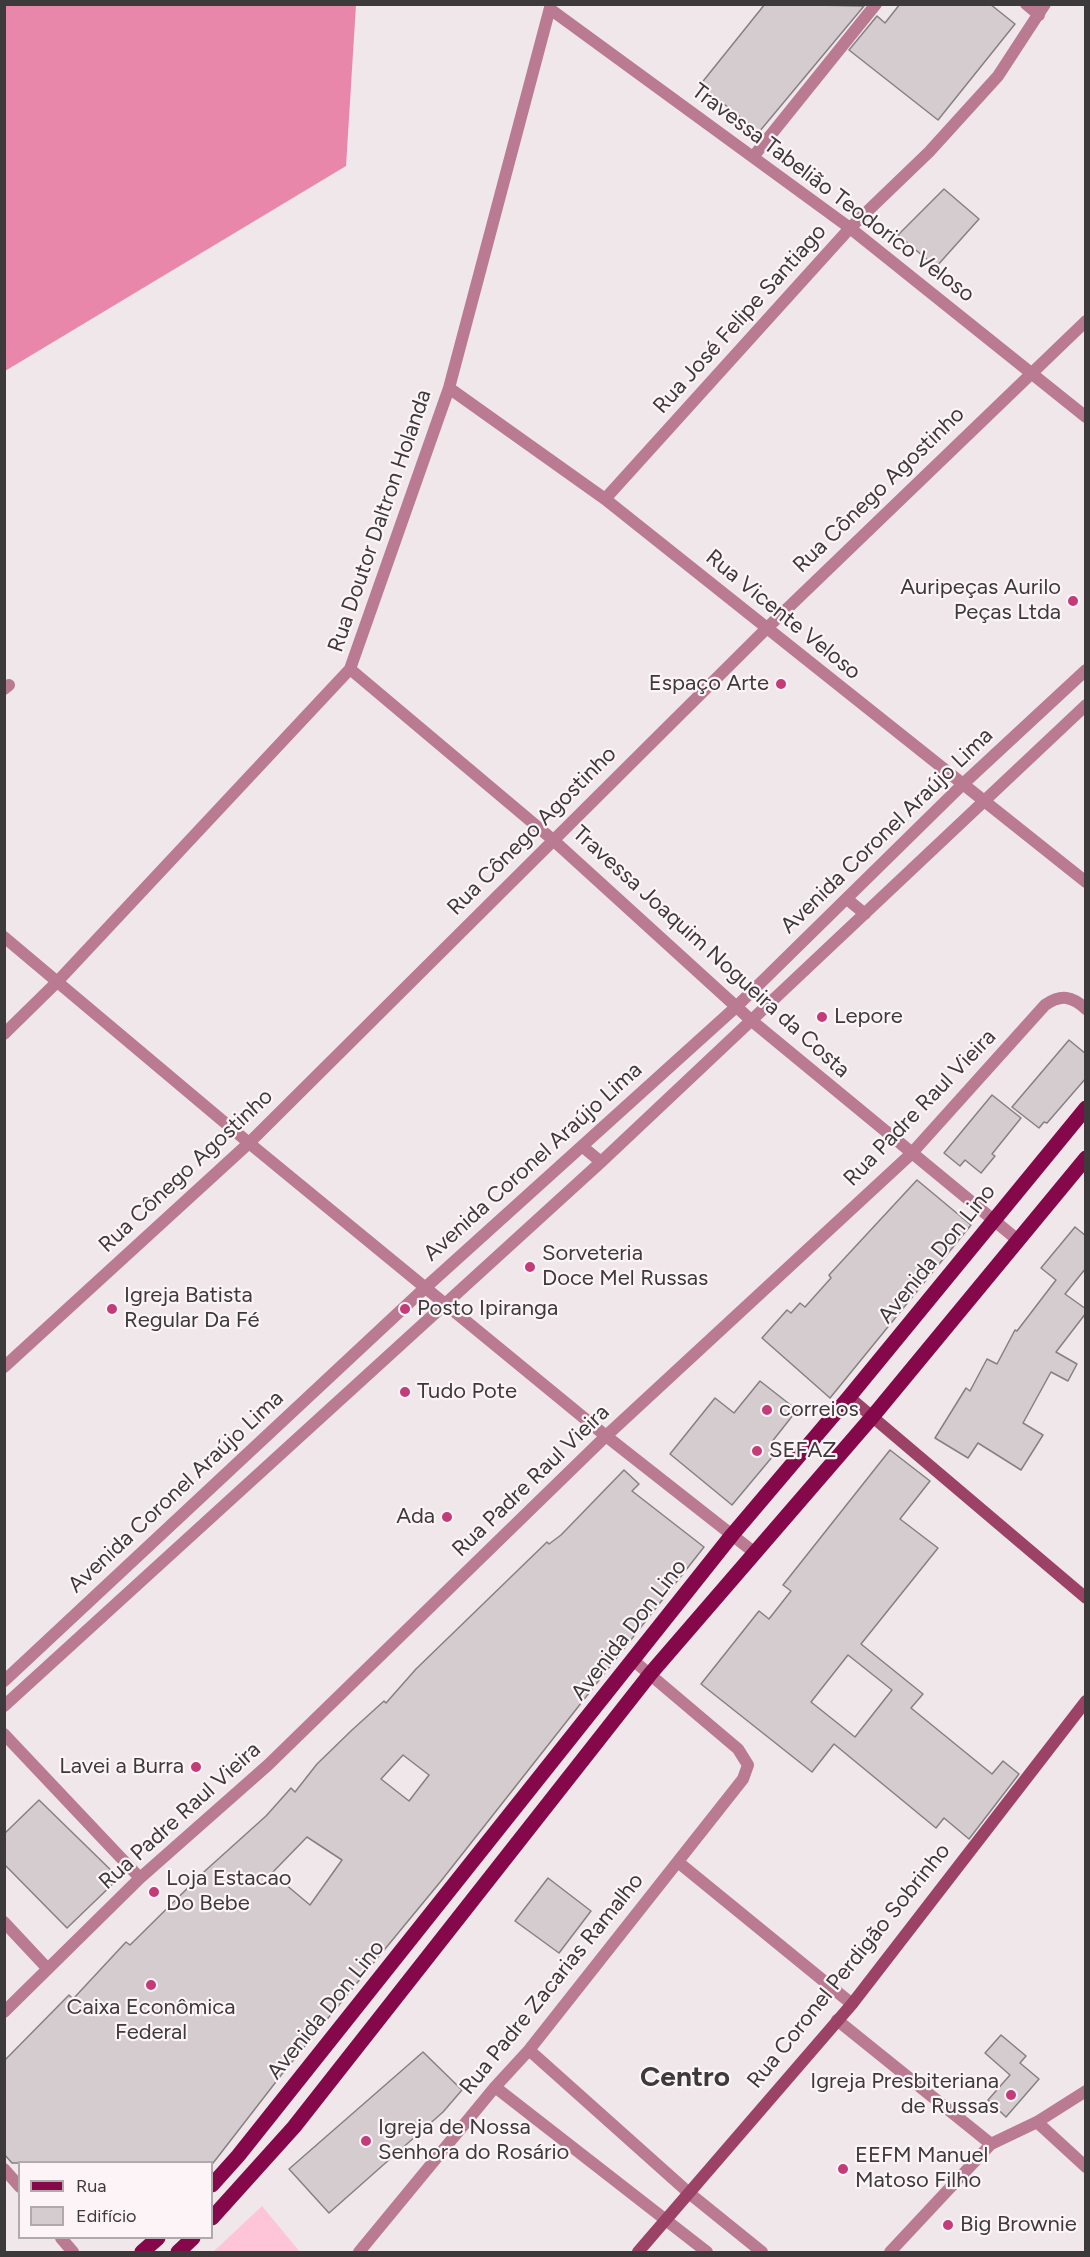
<!DOCTYPE html>
<meta charset="utf-8">
<style>
body{margin:0}
#map{position:relative;width:1090px;height:2257px;overflow:hidden;background:#efe7e9;font-family:Figtree,sans-serif}
canvas{display:block}
.frame{position:absolute;inset:0;border:6px solid #3d3a3b;pointer-events:none}
.legend{position:absolute;left:18px;top:2161px;width:195px;height:78px;box-sizing:border-box;background:#fdf4f7;border:2px solid #b0aaac;margin:0;padding:8px 10px;list-style:none;font-size:18px;color:#3d3a3b}
.legend li{display:flex;align-items:center;gap:12px;height:30px}
.legend b{width:30px;border:2px solid #b0aaac}
</style>
<div id="map">
<canvas width="1090" height="2257"></canvas>
<div class="frame"></div>
<ul class="legend">
<li><b style="height:8px;background:#84084a"></b>Rua</li>
<li><b style="height:16px;background:#d4ccce"></b>Edifício</li>
</ul>
</div>
<script>
const g = document.querySelector('canvas').getContext('2d');
g.lineJoin = 'round';
function fill(path, color) { g.fillStyle = color; g.fill(path, 'evenodd'); }
function strokePath(path, color, width, dash) { g.strokeStyle = color; g.lineWidth = width; g.lineCap = dash ? 'butt' : 'round'; g.setLineDash(dash || []); g.stroke(path); }
function label(font, color, halo, rows, align = 'center') {
  g.font = font + ' Figtree,sans-serif'; g.lineWidth = 4.5; g.setLineDash([]); g.textBaseline = 'middle'; g.strokeStyle = halo; g.fillStyle = color; for (const [text, x, y, turn = 0] of rows) {
    g.save(); g.translate(x, y); g.rotate((+turn || 0) * Math.PI / 180); g.textAlign = isNaN(turn) ? turn : align; if (halo) g.strokeText(text, 0, 0); g.fillText(text, 0, 0); g.restore();
  }
}
const green = new Path2D(`
 M 262,2206 L 300,2252 L 213,2252 Z`);
const forest = new Path2D(`
 M 5,4 L 356,5 L 346,166 L 5,371 Z`);
const building = new Path2D(`
 M 765,4 L 864,6 L 759,132 L 700,85 Z
 M 900,4 L 990,4 L 1015,24 L 938,120 L 849,50 L 877,16 L 885,23 Z
 M 944,189 L 979,219 L 936,267 L 898,235 Z
 M 1069,1040 L 1086,1054 L 1086,1078 L 1047,1123 L 1044,1122 L 1039,1128 L 1012,1107 Z
 M 992,1095 L 1021,1118 L 992,1154 L 995,1156 L 981,1173 L 965,1160 L 960,1166 L 944,1153 Z
 M 917,1180 L 971,1225 L 830,1398 L 762,1338 L 787,1310 L 791,1313 L 800,1303 L 805,1307 L 831,1278 L 829,1275 Z
 M 1075,1227 L 1086,1236 L 1086,1268 L 1065,1294 L 1086,1309 L 1086,1313 L 1056,1352 L 1077,1364 L 1068,1381 L 1051,1372 L 1023,1423 L 1043,1435 L 1021,1470 L 978,1443 L 968,1458 L 935,1438 L 966,1388 L 970,1391 L 987,1359 L 997,1364 L 1015,1330 L 1017,1331 L 1056,1280 L 1041,1268 Z
 M 760,1381 L 797,1410 L 771,1443 L 778,1450 L 732,1505 L 670,1454 L 715,1398 L 734,1413 Z
 M 890,1450 L 930,1481 L 900,1519 L 938,1548 L 861,1644 L 923,1694 L 911,1708 L 992,1774 L 1003,1761 L 1019,1774 L 969,1839 L 944,1818 L 936,1828 L 834,1744 L 812,1772 L 701,1684 L 759,1611 L 769,1619 L 791,1591 L 783,1585 ZM 848,1655 L 892,1690 L 855,1737 L 811,1702 Z
 M 624,1470 L 639,1484 L 632,1491 L 704,1547 L 441,1881 L 282,2074 L 217,2158 L 213,2163 L 12,2163 L 4,2154 L 4,2061 L 69,1995 L 73,1999 L 126,1942 L 130,1945 L 206,1870 L 266,1816 L 291,1788 L 295,1792 L 317,1764 L 352,1730 L 384,1701 L 386,1703 L 416,1669 L 547,1542 L 549,1544 L 561,1535 ZM 403,1755 L 429,1775 L 409,1801 L 381,1779 ZM 307,1837 L 342,1860 L 310,1905 L 272,1873 Z
 M 39,1800 L 119,1878 L 67,1928 L 4,1864 L 4,1834 Z
 M 548,1878 L 591,1911 L 559,1953 L 515,1921 Z
 M 1001,2035 L 1026,2056 L 1020,2063 L 1039,2079 L 1006,2117 L 988,2100 L 1010,2075 L 985,2053 Z
 M 423,2052 L 462,2090 L 443,2112 L 329,2213 L 289,2169 Z`);
const street = new Path2D(`
 M 1026,4 L 1039,15
 M 550,9 L 850,228 L 1086,417
 M 753,157 L 876,4
 M 449,388 L 605,499 L 1086,882
 M 605,499 L 850,228 L 929,152 L 998,76 L 1045,4
 M 350,669 L 552,839 L 752,1021 L 1019,1241
 M 4,689 L 9,685
 M 847,899 L 865,914
 M 4,937 L 249,1143 L 606,1436 L 755,1553
 M 4,1034 L 57,982 L 350,669 L 449,388 L 551,4
 M 583,1147 L 601,1162
 M 4,1367 L 249,1143 L 766,629 L 1086,321
 M 4,1681 L 426,1287 L 736,1007 L 963,784 L 1086,670
 M 4,1706 L 601,1162 L 1086,705
 M 4,1734 L 140,1878
 M 678,1862 L 852,2004
 M 4,1922 L 47,1968
 M 4,2012 L 140,1878 L 268,1765 L 606,1436 L 911,1154 L 1045,1005 C 1061,994 1072,996 1086,1009
 M 837,2020 L 991,2144
 M 529,2050 L 689,2193 L 762,2252
 M 495,2087 L 707,2252
 M 1037,2122 L 1086,2167
 M 4,2169 L 20,2187
 M 61,2238 L 73,2252
 M 359,2252 L 495,2087 L 529,2050 L 743,1779 L 748,1765 L 738,1749 L 634,1661
 M 890,2252 L 991,2144 L 1037,2122 L 1086,2091`);
const secondary = new Path2D(`
 M 849,1397 L 1086,1598
 M 638,2252 L 852,2004 L 1086,1701`);
const primary = new Path2D(`
 M 212,2185 L 238,2156 L 732,1535 L 849,1397 L 1086,1108
 M 212,2218 L 294,2127 L 651,1673 L 873,1416 L 1086,1158
 M 142,2252 L 158,2238
 M 178,2252 L 193,2238`);
const markers = [
 [1073,601,6,"#c33b78"],
 [781,684,6,"#c33b78"],
 [822,1017,6,"#c33b78"],
 [530,1267,6,"#c33b78"],
 [112,1309,6,"#c33b78"],
 [405,1309,6,"#c33b78"],
 [405,1392,6,"#c33b78"],
 [767,1410,6,"#c33b78"],
 [757,1451,6,"#c33b78"],
 [447,1517,6,"#c33b78"],
 [196,1767,6,"#c33b78"],
 [154,1892,6,"#c33b78"],
 [151,1985,6,"#c33b78"],
 [1011,2095,6,"#c33b78"],
 [366,2141,6,"#c33b78"],
 [843,2169,6,"#c33b78"],
 [948,2225,6,"#c33b78"]
];
const streetNames = [
 ["Travessa Tabelião Teodorico Veloso",833,193,37],
 ["Rua José Felipe Santiago",740,319,-48],
 ["Rua Cônego Agostinho",879,490,-44],
 ["Rua Doutor Daltron Holanda",380,521,-71],
 ["Rua Vicente Veloso",783,615,39],
 ["Rua Cônego Agostinho",532,831,-45],
 ["Avenida Coronel Araújo Lima",887,831,-44],
 ["Travessa Joaquim Nogueira da Costa",711,952,42],
 ["Rua Padre Raul Vieira",920,1108,-46],
 ["Avenida Coronel Araújo Lima",533,1162,-42],
 ["Rua Cônego Agostinho",186,1171,-43],
 ["Avenida Don Lino",937,1254,-51],
 ["Rua Padre Raul Vieira",531,1481,-44],
 ["Avenida Coronel Araújo Lima",176,1492,-43],
 ["Avenida Don Lino",629,1630,-52],
 ["Rua Padre Raul Vieira",180,1816,-42],
 ["Rua Coronel Perdigão Sobrinho",849,1966,-51],
 ["Rua Padre Zacarias Ramalho",552,1984,-51],
 ["Avenida Don Lino",326,2010,-51]
];
const poiNames = [
 ["Auripeças Aurilo",1061,588,"right"],
 ["Peças Ltda",1061,613,"right"],
 ["Espaço Arte",769,684,"right"],
 ["Lepore",834,1017],
 ["Sorveteria",542,1254],
 ["Doce Mel Russas",542,1279],
 ["Igreja Batista",124,1296],
 ["Regular Da Fé",124,1321],
 ["Posto Ipiranga",417,1309],
 ["Tudo Pote",417,1392],
 ["correios",779,1410],
 ["SEFAZ",769,1451],
 ["Ada",435,1517,"right"],
 ["Lavei a Burra",184,1767,"right"],
 ["Loja Estacao",166,1879],
 ["Do Bebe",166,1904],
 ["Caixa Econômica",151,2008,"center"],
 ["Federal",151,2033,"center"],
 ["Igreja Presbiteriana",999,2082,"right"],
 ["de Russas",999,2107,"right"],
 ["Igreja de Nossa",378,2128],
 ["Senhora do Rosário",378,2153],
 ["EEFM Manuel",855,2156],
 ["Matoso Filho",855,2181],
 ["Big Brownie",960,2225]
];
const districtNames = [
 ["Centro",685,2078]
];
fill(green, '#fec5d8');
fill(forest, '#e987ab');
fill(building, '#d4ccce');
strokePath(building, '#878082', 1.5);
strokePath(street, '#ba7a91', 12);
strokePath(secondary, '#9c4267', 12);
strokePath(primary, '#84084a', 15);
for (const [x, y, r, color] of markers) { const dot = new Path2D(); dot.arc(x, y, r, 0, 2 * Math.PI); g.fillStyle = color; g.fill(dot); strokePath(dot, '#fdf4f7', 2); }
label('22px', '#3d3a3b', '#fdf4f7', streetNames);
label('22px', '#3d3a3b', '#fdf4f7', poiNames, 'left');
label('bold 28px', '#3d3a3b', '#fdf4f7', districtNames);
</script>
